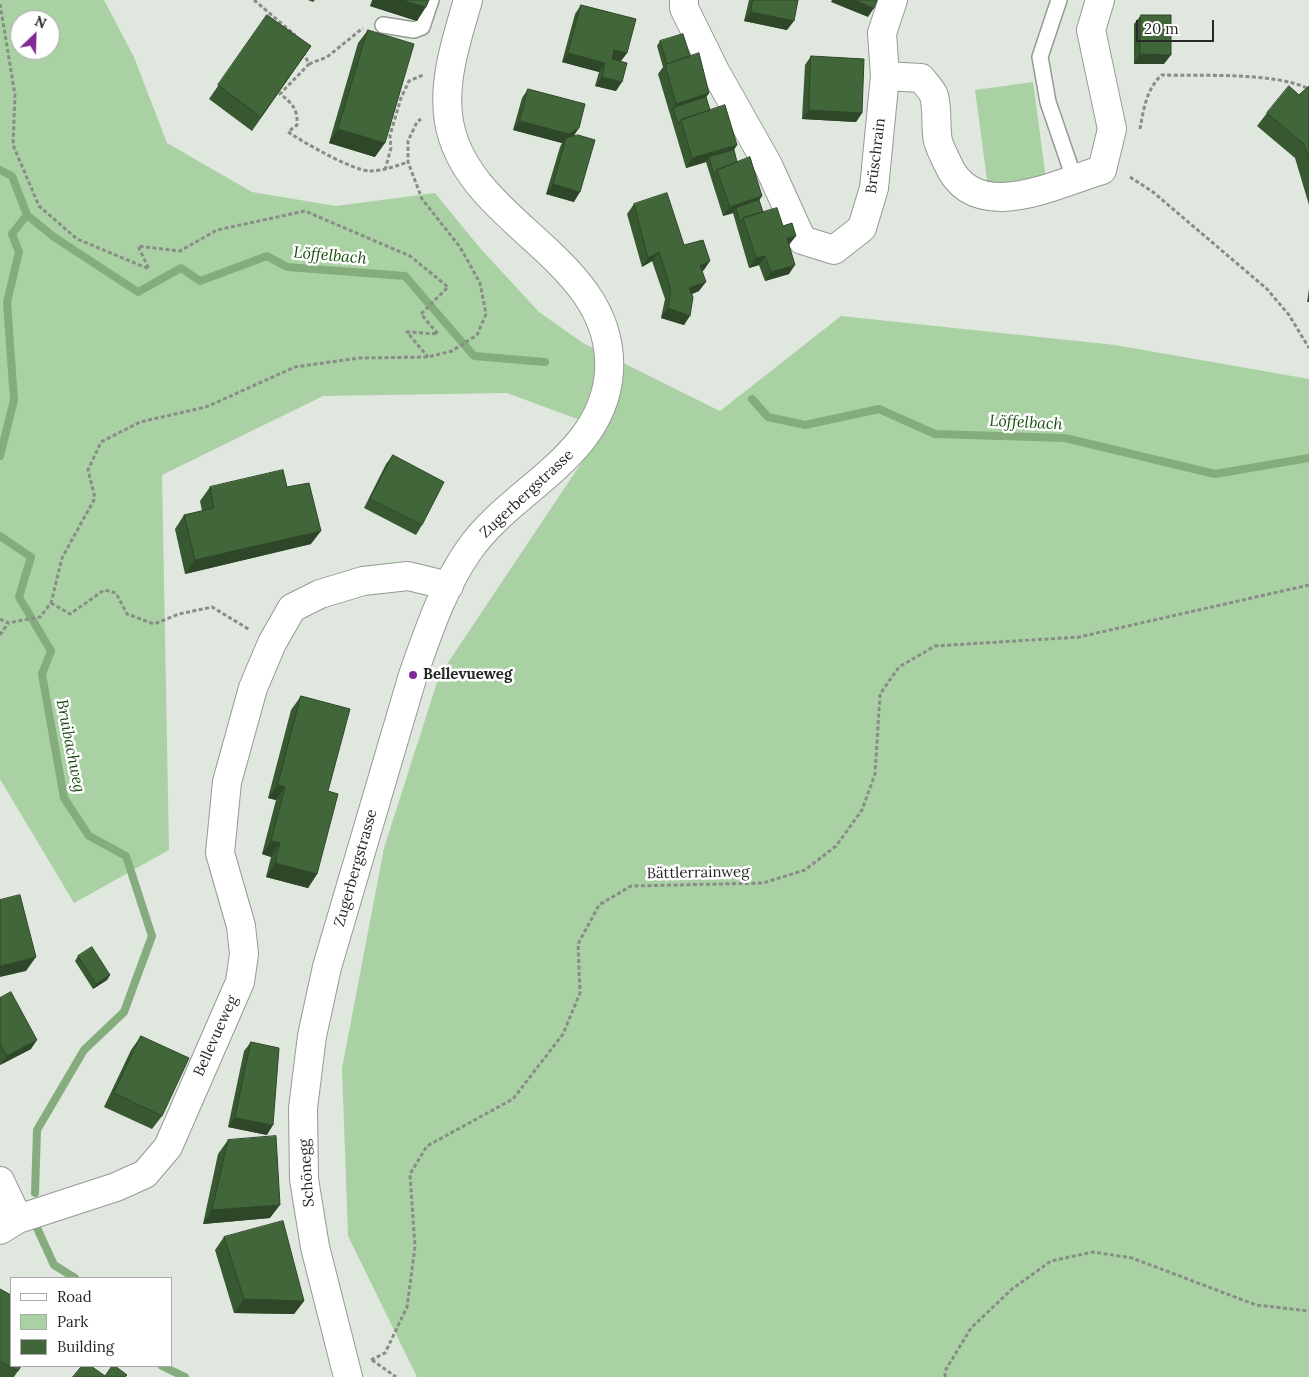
<!DOCTYPE html>
<meta charset="utf-8">
<style>
body{margin:0}
#map{position:relative;width:1309px;height:1377px;overflow:hidden;background:#e0e7de;font-family:Lora,serif}
canvas{display:block}
.legend{position:absolute;left:10px;top:1277px;width:162px;height:90px;box-sizing:border-box;background:#fff;border:1px solid #a8a9a8;margin:0;padding:6px 9px;list-style:none;font-size:15px;color:#262926}
.legend li{display:flex;align-items:center;gap:10px;height:25px}
.legend b{width:25px;border:1px solid #a8a9a8}
.north{position:absolute;left:10px;top:10px;width:50px;height:50px;box-sizing:border-box;background:#fff;border:1px solid #a8a9a8;border-radius:50%;rotate:24deg;font-size:14px;font-weight:700;line-height:20px;text-align:center;color:#262926}
.north::after{content:'';display:block;margin:auto;width:18px;height:22px;background:#832995;clip-path:polygon(50% 0,100% 100%,50% 72%,0 100%)}
.scale{position:absolute;left:1136px;top:20px;width:78px;height:22px;box-sizing:border-box;border:2px solid #262926;border-top:0;padding-left:6px;font-size:15px;line-height:18px;white-space:nowrap;color:#262926;-webkit-text-stroke:4px #fff;paint-order:stroke}
</style>
<div id="map">
<canvas width="1309" height="1377"></canvas>
<ul class="legend">
<li><b style="height:6px;background:#fff"></b>Road</li>
<li><b style="height:14px;background:#aad1a3"></b>Park</li>
<li><b style="height:14px;background:#41663a"></b>Building</li>
</ul>
<div class="north">N</div>
<div class="scale">20 m</div>
</div>
<script>
const g = document.querySelector('canvas').getContext('2d');
g.lineJoin = 'round';
function fill(path, color) { g.fillStyle = color; g.fill(path, 'evenodd'); }
function strokePath(path, color, width, dash) { g.strokeStyle = color; g.lineWidth = width; g.lineCap = dash ? 'butt' : 'round'; g.setLineDash(dash || []); g.stroke(path); }
function label(font, color, halo, rows, align = 'center') {
  g.font = font + ' Lora,serif'; g.lineWidth = 5; g.setLineDash([]); g.textBaseline = 'middle'; g.strokeStyle = halo; g.fillStyle = color; for (const [text, x, y, turn = 0] of rows) {
    g.save(); g.translate(x, y); g.rotate((+turn || 0) * Math.PI / 180); g.textAlign = isNaN(turn) ? turn : align; if (halo) g.strokeText(text, 0, 0); g.fillText(text, 0, 0); g.restore();
  }
}
const green = new Path2D(`
 M 0,0 L 104,0 L 134,57 L 167,143 L 252,192 L 336,206 L 435,193 L 480,248 L 539,312 L 583,343 L 720,411 L 841,316 L 1115,345 L 1309,379 L 1309,1377 L 417,1377 L 348,1236 L 342,1068 L 384,848 L 439,676 L 604,429 L 507,393 L 323,396 L 162,475 L 169,850 L 74,903 L 0,779 ZM 20,20 L 50,20 L 50,50 L 20,50 Z
 M 1033,82 L 1046,179 L 988,187 L 975,90 Z`);
const stream = new Path2D(`
 M 0,170 L 12,176 L 27,215 L 54,237 L 138,292 L 181,268 L 200,281 L 267,256 L 287,267 L 405,276 L 474,356 L 545,362
 M 752,399 L 768,417 L 805,425 L 879,409 L 935,434 L 1065,438 L 1215,474 L 1309,458
 M 0,456 L 14,400 L 7,302 L 19,252 L 12,234 L 27,215
 M 0,536 L 31,557 L 19,597 L 51,651 L 42,674 L 64,798 L 89,836 L 126,856 L 152,936 L 124,1012 L 84,1050 L 37,1130 L 35,1193
 M 37,1228 L 54,1265 L 75,1278
 M 162,1366 L 185,1377`);
const path = new Path2D(`
 M 254,0 L 295,35
 M 0,4 L 15,95 L 13,145 L 39,206 L 77,239 L 149,269 L 138,246 L 180,251 L 217,230 L 305,211 L 410,256 L 448,287 L 421,314 L 438,334 L 407,332 L 428,357
 M 303,52 L 309,64 L 280,94 C 292,103 298,109 297,125 L 288,132 C 303,142 353,171 370,171 C 383,171 396,166 408,162
 M 309,64 L 327,57 L 363,28
 M 1140,129 C 1143,111 1147,87 1162,75 C 1202,76 1275,72 1309,89
 M 385,170 L 391,148 L 390,135 L 401,98 L 409,81 L 423,75
 M 1130,177 L 1153,192 L 1267,289 L 1289,315 L 1309,348
 M 51,603 L 70,614 L 104,590 L 116,593 L 127,614 L 154,624 L 179,614 L 212,607 L 250,630
 M 0,619 L 8,623 L 40,617 L 51,603 L 62,558 L 95,498 L 88,470 L 101,442 L 140,422 L 206,407 L 295,367 L 359,358 L 428,357 L 452,351 L 477,335 L 486,314 L 480,283 L 460,247 L 422,199 L 408,162 L 408,141 L 417,122 L 421,119
 M 0,635 L 8,623
 M 371,1360 L 385,1353 L 407,1307 L 415,1247 L 410,1174 L 427,1146 L 513,1099 L 563,1034 L 580,993 L 578,944 L 599,905 L 631,886 L 763,883 L 805,870 L 836,846 L 862,810 L 875,774 L 880,694 L 899,667 L 935,646 L 1079,637 L 1309,585
 M 372,1360 L 396,1377
 M 945,1377 L 945,1371 L 971,1328 L 1012,1289 L 1051,1261 L 1093,1252 L 1132,1258 L 1256,1305 L 1309,1311`);
const service = new Path2D(`
 M 1059,0 L 1040,57 L 1048,102 L 1074,178
 M 383,25 L 414,30 L 422,27 L 431,0`);
const minor = new Path2D(`
 M 684,0 L 684,8 L 715,71 L 768,165 L 802,240 L 834,250 L 862,228 L 874,188 L 885,76 L 921,78 C 925,83 932,90 934,96 C 938,110 935,127 938,141 C 940,148 944,156 947,162 C 974,227 1055,184 1102,170 L 1112,129 L 1091,30 L 1100,0
 M 885,76 L 882,33 L 893,0
 M 0,1181 L 18,1219
 M 0,1230 L 18,1219 L 116,1187 L 145,1174 L 168,1147 L 240,982 L 244,954 L 241,926 L 220,853 L 227,782 L 253,688 L 272,643 L 292,608 L 320,594 L 363,581 L 408,576 L 449,586
 M 348,1377 L 315,1247 L 304,1179 L 303,1108 L 312,1036 L 327,967 L 413,675 C 428,633 443,587 469,550 C 512,488 603,457 609,372 C 616,258 467,225 449,122 C 442,82 457,38 468,0`);
const wall = new Path2D(`
 M 308,0 L 315,0 L 313,2 Z
 M 372,0 L 429,0 L 417,21 L 370,6 Z
 M 749,0 L 798,0 L 787,30 L 744,21 Z
 M 581,5 L 627,53 L 621,61 L 616,91 L 595,86 L 599,72 L 562,62 L 575,14 Z
 M 267,15 L 311,46 L 252,131 L 209,99 Z
 M 1141,15 L 1164,64 L 1134,64 L 1134,24 Z
 M 368,30 L 375,157 L 329,143 L 358,43 Z
 M 660,41 L 690,56 L 709,93 L 706,97 L 710,110 L 737,145 L 734,150 L 737,162 L 762,196 L 759,200 L 763,212 L 789,245 L 789,274 L 765,281 L 759,265 L 749,268 L 737,227 L 733,213 L 723,216 L 706,162 L 686,168 L 658,74 L 663,67 L 657,46 Z
 M 811,56 L 862,113 L 856,122 L 802,119 L 805,65 Z
 M 1309,86 L 1309,205 L 1295,158 L 1257,126 L 1267,113 L 1299,95 Z
 M 528,89 L 574,136 L 574,202 L 546,194 L 560,147 L 562,143 L 513,130 L 522,98 Z
 M 634,204 L 684,245 L 704,270 L 702,271 L 699,291 L 692,294 L 684,325 L 661,318 L 665,299 L 652,261 L 642,267 L 627,214 Z
 M 1309,289 L 1309,302 L 1307,302 Z
 M 393,455 L 422,525 L 416,535 L 364,508 L 386,464 Z
 M 210,487 L 287,487 L 311,544 L 185,574 L 175,529 L 184,515 L 202,511 L 200,501 Z
 M 301,696 L 328,791 L 317,874 L 308,888 L 266,877 L 271,857 L 262,854 L 276,800 L 268,798 L 291,710 Z
 M 78,956 L 110,975 L 107,980 L 93,989 L 75,961 Z
 M 0,998 L 31,1049 L 0,1065 Z
 M 141,1036 L 162,1116 L 152,1129 L 104,1107 L 131,1050 Z
 M 251,1042 L 267,1135 L 228,1127 L 244,1051 Z
 M 228,1140 L 270,1218 L 203,1224 L 218,1154 Z
 M 224,1237 L 304,1301 L 294,1314 L 234,1313 L 215,1250 Z
 M 0,1289 L 18,1371 L 14,1377 L 0,1377 Z`);
const shadedWall = new Path2D(`
 M 374,0 L 402,0 L 426,7 L 417,21 L 370,6 Z
 M 832,0 L 856,0 L 874,8 L 868,17 L 831,2 Z
 M 751,12 L 794,21 L 787,30 L 744,21 Z
 M 614,50 L 627,53 L 620,62 L 608,59 Z
 M 568,53 L 605,63 L 599,72 L 562,62 Z
 M 1140,54 L 1171,55 L 1164,64 L 1134,64 Z
 M 602,77 L 622,82 L 616,91 L 595,86 Z
 M 709,93 L 703,102 L 673,108 L 670,113 L 676,104 Z
 M 809,110 L 862,113 L 856,122 L 802,119 Z
 M 520,121 L 579,128 L 573,137 L 566,138 L 562,143 L 513,130 Z
 M 338,129 L 385,143 L 375,157 L 329,143 Z
 M 737,145 L 730,154 L 709,157 L 706,162 L 686,168 L 692,158 Z
 M 553,184 L 580,192 L 574,202 L 546,194 Z
 M 762,196 L 756,205 L 736,208 L 733,213 L 723,216 L 730,207 Z
 M 796,236 L 789,245 L 787,238 Z
 M 659,252 L 652,261 L 642,267 L 648,258 Z
 M 765,256 L 759,265 L 749,268 L 756,258 Z
 M 710,261 L 704,270 L 694,274 L 700,265 Z
 M 795,265 L 789,274 L 765,281 L 771,272 Z
 M 706,282 L 699,291 L 682,298 L 689,288 Z
 M 668,308 L 690,316 L 684,325 L 661,318 Z
 M 321,531 L 311,544 L 185,574 L 195,560 Z
 M 278,785 L 285,787 L 276,800 L 268,798 Z
 M 271,841 L 280,843 L 271,857 L 262,854 Z
 M 275,863 L 317,874 L 308,888 L 266,877 Z
 M 36,957 L 26,971 L 0,977 L 0,966 Z
 M 110,975 L 107,980 L 93,989 L 96,984 Z
 M 37,1040 L 31,1049 L 0,1065 L 7,1056 Z
 M 235,1118 L 273,1125 L 267,1135 L 228,1127 Z
 M 280,1205 L 270,1218 L 203,1224 L 212,1210 Z
 M 244,1299 L 304,1301 L 294,1314 L 234,1313 Z`);
const building = new Path2D(`
 M 402,0 L 429,0 L 426,7 Z
 M 753,0 L 798,0 L 794,21 L 751,12 Z
 M 856,0 L 877,0 L 874,8 Z
 M 581,5 L 636,19 L 627,53 L 614,50 L 612,59 L 627,63 L 622,82 L 602,77 L 605,63 L 568,53 Z
 M 267,15 L 311,46 L 261,117 L 218,85 Z
 M 1141,15 L 1171,15 L 1171,55 L 1140,54 Z
 M 368,30 L 414,44 L 385,143 L 338,129 Z
 M 683,34 L 690,56 L 667,64 L 660,41 Z
 M 699,53 L 709,93 L 676,104 L 665,65 Z
 M 811,56 L 864,59 L 862,113 L 809,110 Z
 M 1289,86 L 1299,95 L 1309,86 L 1309,160 L 1304,144 L 1267,113 Z
 M 528,89 L 585,104 L 579,128 L 569,134 L 520,121 Z
 M 706,97 L 710,110 L 681,120 L 678,124 L 673,108 Z
 M 725,105 L 737,145 L 692,158 L 681,120 Z
 M 578,135 L 595,140 L 580,192 L 553,184 L 566,138 Z
 M 734,150 L 737,162 L 717,170 L 714,174 L 709,157 Z
 M 750,157 L 762,196 L 730,207 L 717,170 Z
 M 667,193 L 684,245 L 703,240 L 710,261 L 700,265 L 706,282 L 689,288 L 693,297 L 690,316 L 668,308 L 671,290 L 659,252 L 648,258 L 634,204 Z
 M 759,200 L 763,212 L 743,218 L 740,223 L 736,208 Z
 M 777,208 L 783,226 L 792,223 L 796,236 L 787,238 L 795,265 L 771,272 L 765,256 L 756,258 L 743,218 Z
 M 393,455 L 444,482 L 422,525 L 370,499 Z
 M 283,470 L 287,487 L 309,483 L 321,531 L 195,560 L 184,515 L 214,508 L 210,487 Z
 M 301,696 L 350,709 L 328,791 L 338,794 L 317,874 L 275,863 L 280,843 L 271,841 L 285,787 L 278,785 Z
 M 20,895 L 36,957 L 0,966 L 0,900 Z
 M 92,947 L 110,975 L 96,984 L 78,956 Z
 M 11,992 L 37,1040 L 7,1056 L 0,1044 L 0,998 Z
 M 141,1036 L 189,1058 L 162,1116 L 114,1093 Z
 M 251,1042 L 279,1048 L 273,1125 L 235,1118 Z
 M 276,1136 L 280,1205 L 212,1210 L 228,1140 Z
 M 283,1221 L 304,1301 L 244,1299 L 224,1237 Z
 M 0,1289 L 11,1295 L 11,1366 L 21,1366 L 18,1371 L 0,1361 Z
 M 82,1366 L 91,1366 L 105,1376 L 112,1366 L 115,1366 L 127,1375 L 125,1377 L 73,1377 Z`);
const markers = [
 [413,675,5,"#832995"]
];
const streetNames = [
 ["Brüschrain",876,156,-83],
 ["Zugerbergstrasse",527,494,-43],
 ["Zugerbergstrasse",356,868,-74],
 ["Bättlerrainweg",698,873,-1],
 ["Bellevueweg",216,1036,-66],
 ["Schönegg",307,1173,-94]
];
const poiNames = [
 ["Bellevueweg",423,675]
];
const waterNames = [
 ["Löffelbach",330,256,5],
 ["Löffelbach",1026,423,3],
 ["Bruibachweg",70,746,79]
];
fill(green, '#aad1a3');
strokePath(stream, '#84ac7d', 8);
strokePath(service, '#949b93', 18);
strokePath(minor, '#949b93', 30);
strokePath(path, '#888d87', 3, [4, 2.5]);
strokePath(service, '#fff', 15);
strokePath(minor, '#fff', 28);
fill(wall, '#385832');
fill(shadedWall, '#2e4729');
fill(building, '#41663a');
strokePath(building, '#2e4729', 1);
for (const [x, y, r, color] of markers) { const dot = new Path2D(); dot.arc(x, y, r, 0, 2 * Math.PI); g.fillStyle = color; g.fill(dot); strokePath(dot, '#fff', 2); }
label('15px', '#262926', '#fff', streetNames);
label('bold 15px', '#262926', '#fff', poiNames, 'left');
label('italic 16px', '#194f0e', '#fff', waterNames);
</script>
